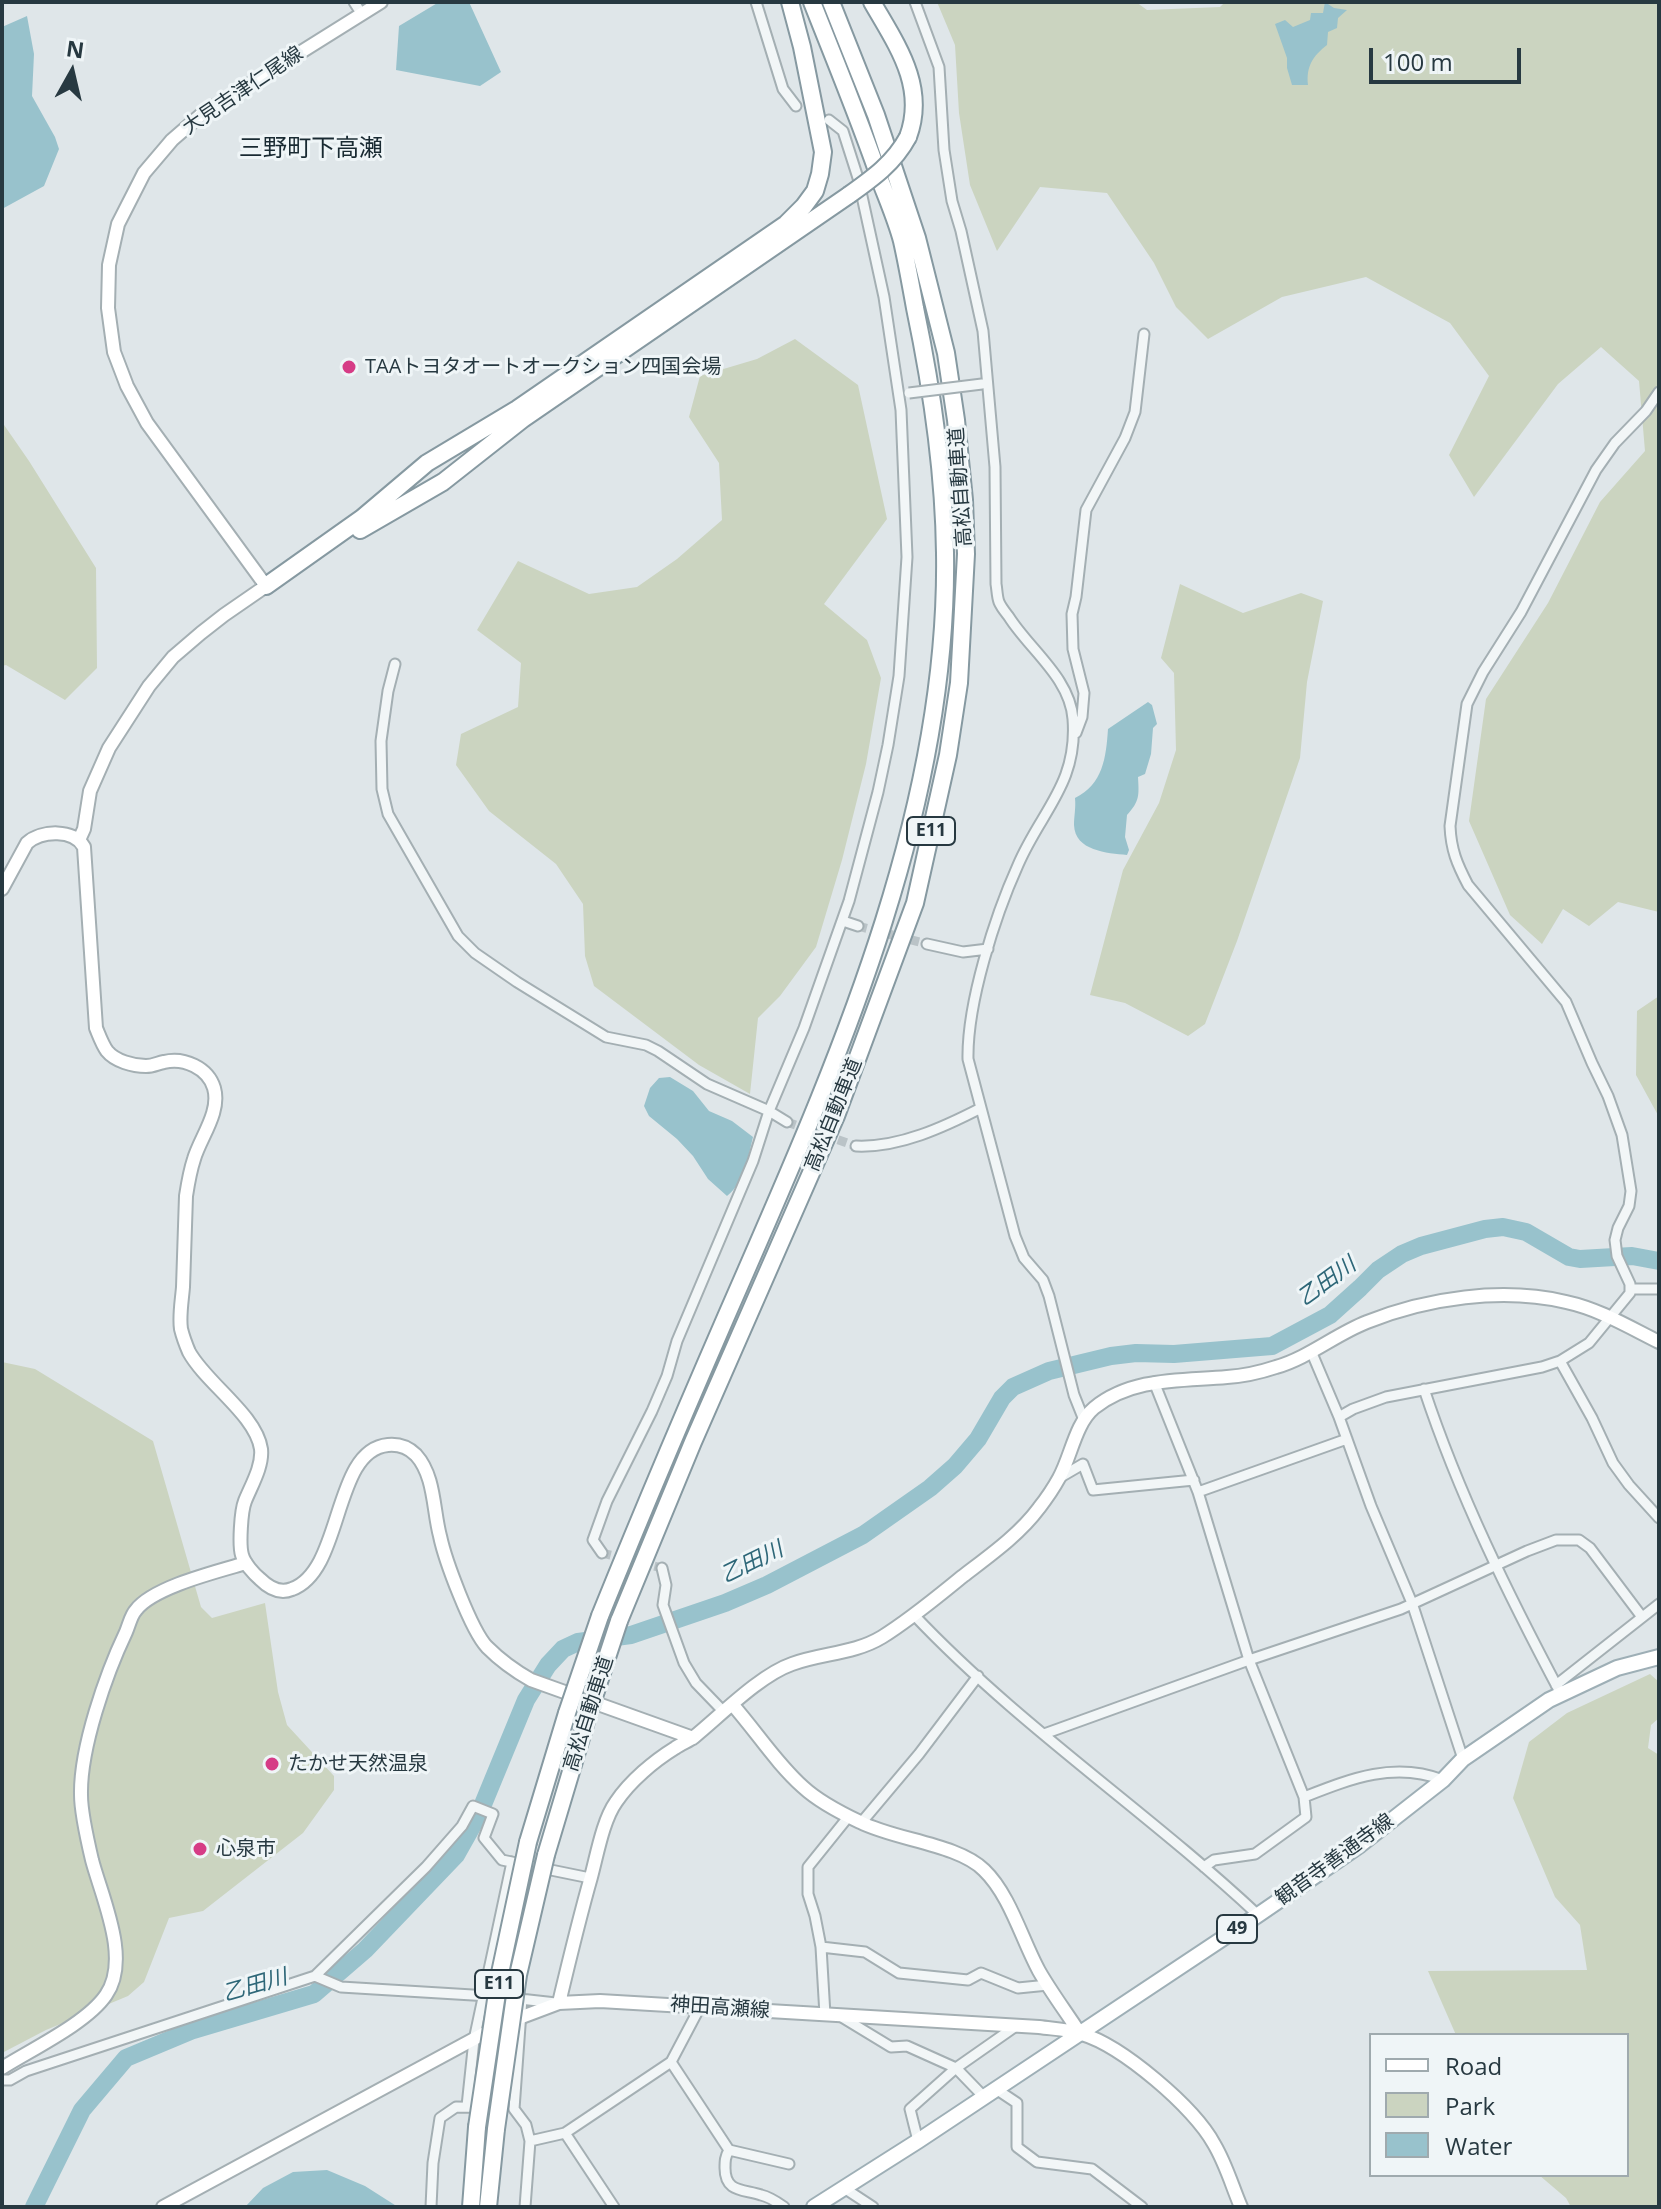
<!DOCTYPE html>
<meta charset="utf-8">
<style>
body{margin:0}
#map{position:relative;width:1661px;height:2209px;overflow:hidden;background:#dfe6e9;font-family:"Open Sans",sans-serif}
canvas{display:block}
.frame{position:absolute;inset:0;border:4px solid #273941;pointer-events:none}
.legend{position:absolute;left:1369px;top:2033px;width:260px;height:144px;box-sizing:border-box;background:#eff5f7;border:2px solid #9faaae;margin:0;padding:10px 14px;list-style:none;font-size:24px;color:#273941}
.legend li{display:flex;align-items:center;gap:16px;height:40px}
.legend b{width:40px;border:2px solid #9faaae}
.north{position:absolute;left:32px;top:32px;width:80px;height:80px;-webkit-text-stroke:6px #eff5f7;paint-order:stroke;rotate:8deg;font-size:22px;font-weight:700;line-height:32px;text-align:center;color:#273941}
.north::after{content:'';display:block;margin:auto;width:28px;height:36px;background:#273941;clip-path:polygon(50% 0,100% 100%,50% 72%,0 100%)}
.scale{position:absolute;left:1369px;top:48px;width:152px;height:36px;box-sizing:border-box;border:4px solid #273941;border-top:0;padding-left:10px;font-size:24px;line-height:28px;white-space:nowrap;color:#273941;-webkit-text-stroke:6px #eff5f7;paint-order:stroke}
</style>
<div id="map">
<canvas width="1661" height="2209"></canvas>
<div class="frame"></div>
<ul class="legend">
<li><b style="height:10px;background:#fff"></b>Road</li>
<li><b style="height:22px;background:#cbd4c0"></b>Park</li>
<li><b style="height:22px;background:#98c2cc"></b>Water</li>
</ul>
<div class="north">N</div>
<div class="scale">100 m</div>
</div>
<script>
const g = document.querySelector('canvas').getContext('2d');
g.lineJoin = 'round';
function fill(path, color) { g.fillStyle = color; g.fill(path, 'evenodd'); }
function strokePath(path, color, width, dash) { g.strokeStyle = color; g.lineWidth = width; g.lineCap = dash ? 'butt' : 'round'; g.setLineDash(dash || []); g.stroke(path); }
function label(font, color, halo, rows, align = 'center') {
  g.font = font + ' "Open Sans","Noto Sans JP",sans-serif'; g.lineWidth = 6; g.setLineDash([]); g.textBaseline = 'middle'; g.strokeStyle = halo; g.fillStyle = color; for (const [text, x, y, turn = 0] of rows) {
    g.save(); g.translate(x, y); g.rotate((+turn || 0) * Math.PI / 180); g.textAlign = isNaN(turn) ? turn : align; if (halo) g.strokeText(text, 0, 0); g.fillText(text, 0, 0); g.restore();
  }
}
const green = new Path2D(`
 M 937,2 L 1136,2 L 1147,10 L 1220,7 L 1225,2 L 1659,2 L 1659,912 L 1618,902 L 1589,926 L 1563,909 L 1542,944 L 1510,915 L 1469,821 L 1486,699 L 1548,603 L 1600,502 L 1645,451 L 1639,381 L 1601,347 L 1558,384 L 1474,497 L 1449,455 L 1489,376 L 1450,323 L 1366,277 L 1282,297 L 1208,339 L 1176,307 L 1154,263 L 1107,193 L 1040,187 L 997,251 L 970,185 L 959,113 L 955,45 Z
 M 795,339 L 858,385 L 887,519 L 824,604 L 867,640 L 881,678 L 866,764 L 842,860 L 816,947 L 780,996 L 758,1018 L 750,1094 L 699,1065 L 594,986 L 585,956 L 583,904 L 556,864 L 489,811 L 456,765 L 461,734 L 518,707 L 521,663 L 477,630 L 518,561 L 589,594 L 637,587 L 677,559 L 722,520 L 719,463 L 689,417 L 700,376 L 757,359 Z
 M 2,422 L 29,461 L 96,568 L 97,668 L 65,700 L 6,665 L 2,666 Z
 M 1180,584 L 1243,613 L 1301,593 L 1323,601 L 1307,682 L 1300,758 L 1237,941 L 1205,1024 L 1188,1036 L 1125,1003 L 1090,995 L 1123,870 L 1159,803 L 1176,750 L 1174,673 L 1161,658 Z
 M 1659,996 L 1659,1117 L 1636,1075 L 1637,1011 Z
 M 2,1362 L 35,1369 L 153,1441 L 201,1607 L 212,1618 L 265,1603 L 278,1692 L 287,1725 L 334,1776 L 334,1790 L 303,1833 L 203,1911 L 169,1918 L 144,1982 L 128,1996 L 46,2030 L 2,2053 Z
 M 1650,1674 L 1659,1682 L 1659,1718 L 1651,1725 L 1648,1748 L 1659,1755 L 1659,2207 L 1571,2207 L 1566,2198 L 1539,2175 L 1627,2175 L 1627,2035 L 1456,2035 L 1428,1971 L 1587,1970 L 1580,1925 L 1555,1897 L 1513,1798 L 1529,1742 L 1567,1713 Z`);
const water = new Path2D(`
 M 439,2 L 469,2 L 501,72 L 480,86 L 396,70 L 399,26 Z
 M 1325,2 L 1334,8 L 1347,10 L 1338,18 L 1337,28 L 1328,32 L 1327,45 C 1313,56 1306,66 1308,85 L 1292,85 L 1287,68 L 1287,58 L 1275,24 L 1285,20 L 1293,27 L 1310,20 L 1311,13 L 1323,13 Z
 M 27,16 L 34,54 L 32,96 L 55,137 L 59,149 L 44,186 L 2,209 L 2,27 Z
 M 1148,702 L 1152,705 L 1157,724 L 1153,728 L 1151,754 L 1145,774 L 1138,777 C 1139,795 1140,801 1127,815 L 1125,837 L 1129,850 L 1127,855 C 1107,853 1075,851 1074,825 C 1074,816 1076,808 1075,798 C 1103,784 1106,758 1108,729 Z
 M 670,1077 L 693,1091 L 709,1111 L 732,1121 L 753,1137 C 748,1157 745,1182 727,1196 L 708,1179 L 693,1156 L 677,1139 L 649,1116 L 644,1106 L 650,1088 L 659,1078 Z
 M 327,2170 L 365,2186 L 398,2207 L 245,2207 L 263,2188 L 293,2172 Z`);
const river = new Path2D(`
 M 34,2207 L 82,2110 L 126,2058 L 193,2030 L 314,1994 L 365,1950 L 456,1855 L 479,1814 L 526,1700 L 548,1665 L 563,1649 L 578,1642 L 631,1635 L 725,1603 L 767,1585 L 863,1535 L 930,1488 L 955,1466 L 978,1439 L 1002,1398 L 1013,1387 L 1049,1371 L 1111,1356 L 1136,1353 L 1174,1354 L 1272,1346 L 1330,1315 L 1360,1288 L 1378,1270 L 1402,1254 L 1421,1246 L 1485,1229 L 1503,1227 L 1526,1232 L 1569,1257 L 1580,1259 L 1632,1256 L 1659,1261`);
const streetTunnel = new Path2D(`
 M 858,926 L 927,944
 M 787,1122 L 856,1146
 M 602,1553 L 662,1568`);
const street = new Path2D(`
 M 354,2 L 361,13
 M 756,2 L 783,89 L 796,106
 M 915,2 L 939,67 L 944,150 L 952,201 L 961,231 L 983,331 L 995,467 L 996,584 C 997,589 997,597 999,602 C 1001,607 1006,613 1009,617 C 1030,650 1070,678 1073,719 C 1078,784 1041,811 1018,865 C 995,916 967,1003 968,1059 L 1015,1236 L 1024,1258 L 1043,1280 L 1049,1296 L 1074,1395 L 1084,1420
 M 395,664 L 388,691 L 381,741 L 382,789 L 388,814 L 458,936 L 475,953 L 517,982 L 606,1037 L 646,1045 L 658,1051 L 707,1084 L 769,1111 L 787,1122
 M 1076,733 L 1082,717 L 1084,693 L 1073,649 L 1072,614 L 1076,597 L 1086,510 L 1125,438 L 1135,412 L 1144,334
 M 843,921 L 858,926
 M 927,944 L 963,952 L 988,949
 M 856,1146 C 899,1148 944,1127 981,1108
 M 1631,1289 L 1659,1289
 M 1311,1351 L 1339,1417 L 1371,1506 L 1412,1603 L 1463,1759
 M 1560,1361 L 1592,1418 L 1613,1463 L 1629,1485 L 1659,1518
 M 1154,1382 L 1198,1492 L 1249,1660 L 1304,1797 L 1306,1817 L 1255,1854 L 1214,1860 L 1204,1867
 M 1424,1389 C 1459,1495 1509,1596 1561,1694
 M 1339,1417 L 1353,1409 L 1386,1397 L 1542,1367 L 1560,1361 L 1589,1343 L 1630,1293 L 1630,1284 L 1617,1256 L 1615,1240 L 1618,1228 L 1629,1206 L 1631,1191 L 1622,1135 L 1608,1096 L 1592,1063 L 1566,1002 L 1468,885 C 1457,864 1451,850 1450,826 L 1467,704 L 1483,672 L 1521,612 L 1596,470 L 1615,443 L 1646,411 L 1659,392
 M 1059,1478 L 1083,1464 L 1093,1490 L 1194,1480
 M 1198,1492 L 1347,1439
 M 602,1553 L 593,1540 L 607,1501 L 652,1411 L 667,1376 L 677,1341 L 753,1161 L 769,1111 L 804,1028 L 849,901 L 878,792 L 888,745 L 899,676 L 907,557 L 901,410 L 884,297 L 858,178 L 843,131 L 829,120
 M 662,1568 L 666,1585 L 663,1605 L 684,1663 L 696,1683 L 723,1711
 M 914,1615 C 1019,1726 1147,1811 1258,1915
 M 1556,1685 L 1659,1604
 M 1044,1734 L 1249,1660 L 1401,1609 L 1527,1551 L 1556,1540 L 1579,1540 L 1590,1548 L 1642,1617
 M 1304,1797 C 1350,1779 1394,1761 1443,1780
 M 861,1823 L 919,1754 L 978,1676
 M 821,1947 L 865,1952 L 899,1973 L 968,1980 L 981,1973 L 1018,1988 L 1048,1985
 M 315,1976 L 341,1987 L 489,1996
 M 511,1998 L 556,2003
 M 522,1998 L 514,2109 L 526,2125 L 530,2141 L 525,2207
 M 825,2015 L 821,1947 L 815,1916 L 808,1894 L 808,1867 L 849,1816
 M 840,2016 L 891,2047 L 907,2046 L 956,2068 L 1016,2026
 M 671,2062 L 729,2150 C 725,2157 725,2161 725,2168 C 725,2193 744,2189 761,2195 C 770,2197 777,2202 784,2207
 M 2,2080 L 10,2080 L 26,2071 L 315,1976 L 426,1867 L 462,1826 L 473,1806 L 493,1814 L 484,1838 L 502,1860 L 590,1878
 M 996,2089 L 1017,2103 L 1017,2147 L 1037,2162 L 1092,2169 L 1142,2207
 M 467,2106 L 474,2040 L 512,1862
 M 565,2133 L 614,2207
 M 530,2141 L 565,2133 L 671,2062 L 700,2007
 M 918,2141 L 910,2109 L 956,2068 L 984,2097
 M 729,2150 L 789,2164
 M 844,2188 L 873,2207
 M 431,2207 L 433,2163 L 440,2118 L 456,2107 L 503,2108`);
const secondary = new Path2D(`
 M 79,840 L 84,829 L 90,791 L 109,748 L 149,686 L 173,657 L 201,633 L 224,615 L 266,586 L 147,423 L 127,386 L 114,352 L 108,308 L 109,265 L 118,224 L 144,173 L 172,140 L 202,114 L 381,2
 M 2,889 L 27,843 C 42,830 74,829 84,847 L 96,1028 C 99,1035 102,1044 107,1051 C 115,1061 133,1066 146,1066 C 153,1066 158,1063 164,1062 C 184,1057 208,1068 214,1088 C 221,1112 200,1138 194,1159 C 190,1171 188,1183 186,1196 C 185,1226 184,1256 183,1287 C 182,1300 179,1316 181,1329 C 183,1337 186,1345 189,1352 C 206,1383 256,1415 261,1449 C 263,1466 251,1486 245,1501 C 241,1511 239,1545 242,1555 C 244,1563 254,1574 260,1579 C 269,1588 280,1594 292,1589 C 344,1570 332,1450 388,1445 C 399,1444 409,1448 416,1455 C 435,1476 433,1510 440,1536 C 445,1560 471,1630 487,1647 C 500,1660 515,1671 531,1680 L 693,1738
 M 732,1704 C 756,1731 776,1763 803,1787 C 817,1800 843,1814 860,1822 C 895,1840 958,1844 984,1870 C 1010,1895 1022,1940 1039,1971 C 1051,1992 1066,2012 1079,2032
 M 559,2003 C 569,1961 579,1919 591,1877 C 597,1855 603,1820 616,1802 C 630,1781 654,1761 675,1748 C 681,1744 688,1741 694,1737 C 721,1715 760,1675 792,1664 C 822,1653 854,1654 882,1637 C 911,1619 937,1597 963,1576 C 989,1556 1019,1535 1039,1508 C 1046,1499 1053,1489 1059,1478 C 1071,1457 1075,1424 1094,1408 C 1132,1377 1182,1381 1227,1377 C 1243,1376 1261,1372 1276,1367 C 1308,1358 1336,1334 1367,1322 C 1427,1298 1502,1287 1566,1302 C 1599,1309 1629,1327 1659,1342
 M 2,2068 C 32,2049 87,2023 106,1995 C 131,1959 102,1898 92,1860 C 88,1843 81,1812 81,1795 C 80,1748 106,1674 126,1632 C 129,1625 131,1615 136,1610 C 153,1587 219,1571 246,1563
 M 163,2207 L 498,2026 L 559,2003 L 600,2001 L 1039,2027 C 1053,2029 1068,2029 1082,2034 C 1122,2046 1194,2107 1214,2144 C 1226,2164 1232,2186 1241,2207`);
const primary = new Path2D(`
 M 814,2207 L 918,2141 L 1258,1915 L 1360,1845 L 1443,1780 L 1463,1759 L 1549,1700 L 1617,1668 L 1659,1657`);
const highway = new Path2D(`
 M 872,2 C 896,44 927,86 908,137
 M 360,530 L 443,482 L 523,419 L 849,195
 M 266,586 L 362,518 L 427,463 L 517,409 L 786,224 L 804,206 L 815,191 L 820,174 L 823,152 L 802,47 L 790,2
 M 600,1616 C 647,1500 696,1385 746,1271 C 844,1047 949,802 945,553 C 944,470 932,389 915,308 C 911,286 907,263 902,241 C 897,222 889,203 882,185 C 861,123 836,63 812,2
 M 619,1621 L 693,1442 L 836,1116 L 915,903 L 948,755 L 959,683 L 966,554 L 964,500 L 956,420 L 946,353 L 917,238 L 876,115 L 831,2
 M 528,1842 L 567,1713
 M 546,1855 L 587,1718
 M 471,2207 L 477,2127
 M 488,2207 L 496,2129`);
const streetBridge = new Path2D(`
 M 909,393 L 982,384`);
const highwayBridge = new Path2D(`
 M 849,195 C 873,178 894,163 908,137
 M 567,1713 L 600,1616
 M 587,1718 L 619,1621
 M 477,2127 L 500,1973 L 528,1842
 M 496,2129 L 518,1975 L 546,1855`);
const markers = [
 [349,367,8,"#d63c86"],
 [272,1764,8,"#d63c86"],
 [200,1849,8,"#d63c86"]
];
const shields = [
 [931,831,48],
 [1237,1929,40],
 [499,1984,48]
];
const shieldNames = [
 ["E11",931,831],
 ["49",1237,1929],
 ["E11",499,1984]
];
const streetNames = [
 ["大見吉津仁尾線",243,91,-34],
 ["高松自動車道",961,487,-94],
 ["高松自動車道",834,1115,-68],
 ["高松自動車道",589,1714,-72],
 ["観音寺善通寺線",1335,1860,-36],
 ["神田高瀬線",720,2008,4]
];
const poiNames = [
 ["TAAトヨタオートオークション四国会場",365,367],
 ["たかせ天然温泉",288,1764],
 ["心泉市",216,1849]
];
const waterNames = [
 ["乙田川",1327,1282,-36],
 ["乙田川",752,1563,-26],
 ["乙田川",255,1986,-16]
];
const quarterNames = [
 ["三野町下高瀬",311,149]
];
fill(green, '#cbd4c0');
fill(water, '#98c2cc');
strokePath(river, '#98c2cc', 18);
strokePath(streetTunnel, '#bac3c7', 9, [9, 4.5]);
strokePath(street, '#a4afb3', 13);
strokePath(secondary, '#a4afb3', 16);
strokePath(primary, '#9eafb6', 18);
strokePath(highway, '#8699a1', 20);
strokePath(street, '#f2f6f7', 9);
strokePath(secondary, '#fff', 12);
strokePath(primary, '#fff', 14);
strokePath(highway, '#fff', 16);
strokePath(streetBridge, '#a4afb3', 13, []);
strokePath(highwayBridge, '#8699a1', 20, []);
strokePath(streetBridge, '#f2f6f7', 9);
strokePath(highwayBridge, '#fff', 16);
for (const [x, y, r, color] of markers) { const dot = new Path2D(); dot.arc(x, y, r, 0, 2 * Math.PI); g.fillStyle = color; g.fill(dot); strokePath(dot, '#eff5f7', 3); }
for (const [x, y, w] of shields) { const box = new Path2D(); box.roundRect(x - w / 2, y - 14, w, 28, 6); g.fillStyle = '#eff5f7'; g.fill(box); strokePath(box, '#273941', 2); }
label('bold 18px', '#273941', null, shieldNames);
label('20px', '#273941', '#eff5f7', streetNames);
label('20px', '#273941', '#eff5f7', poiNames, 'left');
label('italic 22px', '#2e6778', '#eff5f7', waterNames);
label('24px', '#192a32', '#eff5f7', quarterNames);
</script>
